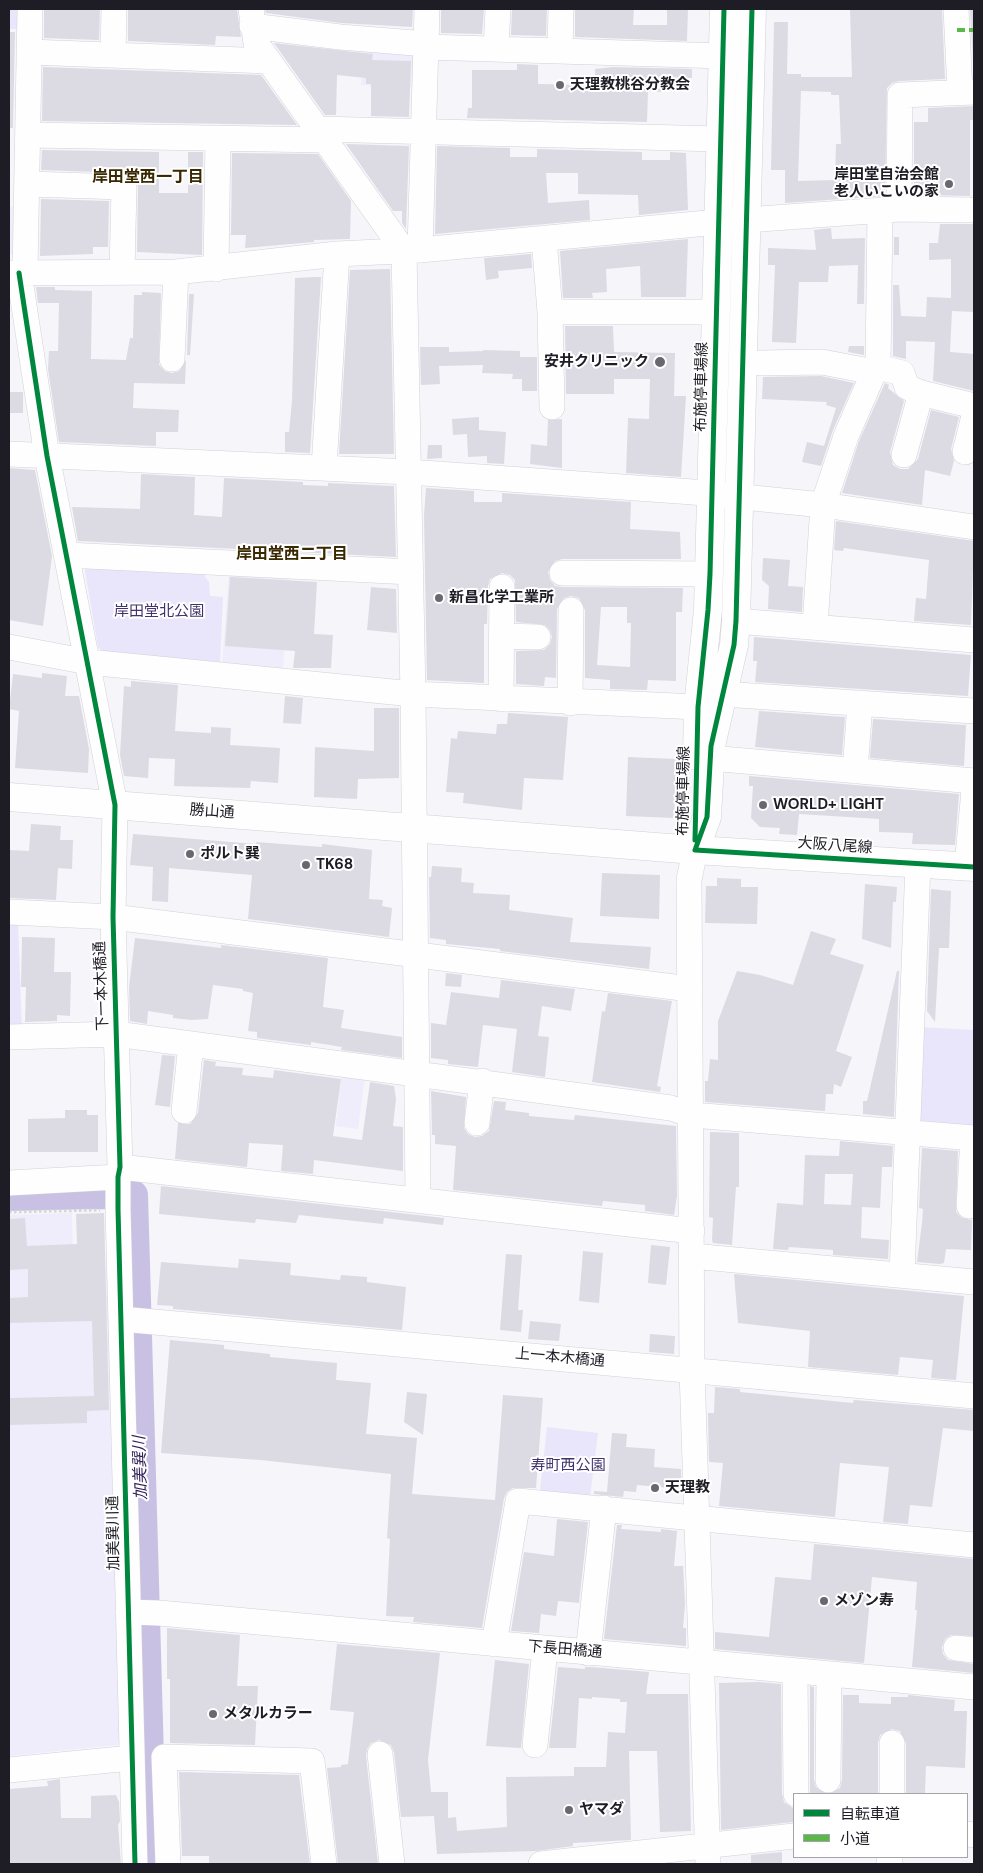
<!DOCTYPE html>
<meta charset="utf-8">
<style>
body{margin:0}
#map{position:relative;width:983px;height:1873px;overflow:hidden;background:#f5f5fa;font-family:"DM Sans","Noto Sans JP",sans-serif}
canvas{display:block}
.frame{position:absolute;inset:0;border:10px solid #1e1c25;pointer-events:none}
.legend{position:absolute;left:793px;top:1793px;width:175px;height:65px;box-sizing:border-box;background:#fff;border:1px solid #a5a4a8;margin:0;padding:6px 9px;list-style:none;font-size:15px;color:#1e1c25}
.legend li{display:flex;align-items:center;gap:10px;height:25px}
.legend b{width:25px;border:1px solid #a5a4a8}
</style>
<div id="map">
<canvas width="983" height="1873"></canvas>
<div class="frame"></div>
<ul class="legend">
<li><b style="height:6px;background:#00873e"></b>自転車道</li>
<li><b style="height:6px;background:#58b947"></b>小道</li>
</ul>
</div>
<script>
const g = document.querySelector('canvas').getContext('2d');
g.lineJoin = 'round';
function fill(path, color) { g.fillStyle = color; g.fill(path, 'evenodd'); }
function strokePath(path, color, width, dash) { g.strokeStyle = color; g.lineWidth = width; g.lineCap = dash ? 'butt' : 'round'; g.setLineDash(dash || []); g.stroke(path); }
function label(font, color, halo, rows, align = 'center') {
  g.font = font + ' "DM Sans","Noto Sans JP",sans-serif'; g.lineWidth = 4; g.setLineDash([]); g.textBaseline = 'middle'; g.strokeStyle = halo; g.fillStyle = color; for (const [text, x, y, turn = 0] of rows) {
    g.save(); g.translate(x, y); g.rotate((+turn || 0) * Math.PI / 180); g.textAlign = isNaN(turn) ? turn : align; if (halo) g.strokeText(text, 0, 0); g.fillText(text, 0, 0); g.restore();
  }
}
const built = new Path2D(`
 M 362,45 L 420,51 L 420,87 L 361,85 Z
 M 9,207 L 19,207 L 18,254 L 9,254 Z
 M 229,571 L 290,575 L 283,669 L 222,665 Z
 M 342,1072 L 365,1075 L 358,1129 L 336,1126 Z
 M 72,1213 L 73,1269 L 111,1268 L 125,1744 L 9,1756 L 9,1215 Z`);
const green = new Path2D(`
 M 9,9 L 22,9 L 22,29 L 9,29 Z
 M 86,567 L 205,568 L 205,577 L 209,582 L 210,596 L 223,597 L 220,662 L 105,654 L 98,647 L 85,571 Z
 M 9,921 L 18,921 L 22,1032 L 9,1033 Z
 M 919,1027 L 974,1030 L 974,1132 L 920,1130 Z
 M 547,1427 L 598,1433 L 589,1505 L 539,1499 Z`);
const river = new Path2D(`
 M 9,1196 L 95,1194 L 133,1195 L 152,1864`);
const building = new Path2D(`
 M 44,9 L 100,9 L 99,40 L 44,38 Z
 M 128,9 L 237,9 L 241,37 L 216,36 L 215,45 L 128,41 Z
 M 265,9 L 413,9 L 412,27 L 341,23 L 266,13 Z
 M 441,9 L 484,9 L 482,34 L 441,33 Z
 M 512,9 L 547,9 L 546,36 L 511,35 Z
 M 575,9 L 634,9 L 633,25 L 667,25 L 667,9 L 688,9 L 687,41 L 575,37 Z
 M 850,9 L 942,9 L 945,79 L 899,81 L 892,83 L 887,88 L 885,196 L 785,203 L 785,170 L 771,170 L 774,22 L 788,22 L 787,74 L 801,74 L 801,77 L 852,77 ZM 801,91 L 831,92 L 831,95 L 839,95 L 841,144 L 836,144 L 835,180 L 798,181 Z
 M 970,10 L 974,10 L 974,78 Z
 M 9,32 L 15,32 L 13,128 L 9,128 Z
 M 274,43 L 373,54 L 372,60 L 411,61 L 409,117 L 371,116 L 371,84 L 366,84 L 366,78 L 337,75 L 336,115 L 325,115 Z
 M 517,64 L 538,65 L 538,84 L 595,85 L 595,69 L 613,67 L 692,69 L 692,78 L 662,77 L 661,92 L 648,91 L 647,122 L 467,118 L 468,108 L 472,108 L 472,70 L 517,70 Z
 M 43,67 L 261,75 L 297,125 L 42,121 Z
 M 974,106 L 974,120 L 970,120 L 970,196 L 925,195 L 925,189 L 914,189 L 914,122 L 928,122 L 928,108 Z
 M 346,144 L 409,146 L 406,229 L 402,223 L 402,211 L 393,211 Z
 M 437,146 L 510,148 L 510,157 L 537,157 L 537,149 L 642,152 L 642,160 L 670,160 L 670,152 L 686,153 L 688,210 L 639,215 L 638,195 L 578,194 L 578,173 L 546,173 L 548,203 L 589,200 L 590,220 L 435,234 Z
 M 42,150 L 159,152 L 159,193 L 188,193 L 188,152 L 203,152 L 202,255 L 137,252 L 138,187 L 136,180 L 131,175 L 124,173 L 41,170 Z
 M 232,153 L 318,154 L 351,201 L 350,239 L 314,240 L 314,242 L 245,248 L 246,235 L 231,235 Z
 M 41,199 L 109,201 L 108,247 L 93,247 L 93,254 L 40,256 Z
 M 940,224 L 974,224 L 974,312 L 952,311 L 950,352 L 974,354 L 974,391 L 933,381 L 935,342 L 906,341 L 906,359 L 893,356 L 893,285 L 899,285 L 901,316 L 926,317 L 927,297 L 951,298 L 951,259 L 929,260 L 929,243 L 938,243 Z
 M 831,228 L 832,239 L 865,238 L 864,304 L 857,304 L 858,265 L 829,266 L 828,282 L 799,282 L 796,343 L 772,342 L 775,265 L 768,265 L 768,248 L 816,250 L 814,230 Z
 M 894,237 L 899,237 L 899,255 L 894,255 Z
 M 688,239 L 686,297 L 641,297 L 640,266 L 606,269 L 607,292 L 592,293 L 593,298 L 563,298 L 560,251 Z
 M 531,254 L 532,268 L 498,271 L 499,278 L 486,280 L 484,258 Z
 M 390,269 L 394,454 L 339,454 L 350,270 Z
 M 315,277 L 321,277 L 310,453 L 285,452 L 285,432 L 289,432 L 292,401 L 295,278 Z
 M 36,287 L 55,287 L 55,290 L 92,291 L 91,359 L 126,360 L 130,338 L 133,338 L 134,295 L 142,295 L 142,292 L 161,293 L 159,365 L 165,371 L 172,373 L 179,371 L 186,360 L 185,384 L 134,383 L 133,408 L 179,410 L 178,432 L 156,432 L 156,446 L 59,442 L 48,369 L 49,351 L 58,351 L 59,303 L 38,303 Z
 M 189,294 L 194,294 L 190,355 L 187,355 Z
 M 565,326 L 613,326 L 614,352 L 675,353 L 674,396 L 686,396 L 681,477 L 626,473 L 628,418 L 649,419 L 650,379 L 614,379 L 614,394 L 566,394 Z
 M 849,346 L 864,346 L 864,355 L 848,352 Z
 M 420,347 L 449,347 L 449,352 L 483,351 L 483,350 L 520,351 L 520,357 L 537,357 L 537,391 L 522,391 L 522,379 L 512,379 L 513,374 L 482,373 L 483,365 L 439,366 L 440,384 L 421,385 Z
 M 821,376 L 854,383 L 833,430 L 821,466 L 802,462 L 807,442 L 824,446 L 836,408 L 826,405 L 827,402 L 762,399 L 763,377 Z
 M 885,383 L 889,385 L 888,388 L 904,401 L 890,452 L 893,465 L 900,469 L 908,469 L 918,459 L 931,410 L 959,417 L 951,449 L 954,461 L 950,476 L 925,470 L 922,505 L 842,493 L 859,441 Z
 M 9,392 L 23,392 L 23,413 L 9,413 Z
 M 479,417 L 479,430 L 506,432 L 504,464 L 487,463 L 487,456 L 468,457 L 467,434 L 453,435 L 452,419 Z
 M 562,419 L 562,468 L 530,464 L 531,444 L 547,446 L 548,420 Z
 M 428,445 L 442,445 L 442,458 L 427,459 Z
 M 9,468 L 35,470 L 52,556 L 43,626 L 9,620 Z
 M 141,474 L 195,477 L 194,515 L 222,517 L 224,478 L 303,482 L 303,485 L 328,486 L 328,483 L 394,486 L 396,557 L 78,541 L 72,507 L 140,509 Z
 M 426,488 L 474,491 L 474,502 L 502,502 L 502,493 L 631,502 L 630,529 L 680,532 L 681,559 L 562,559 L 555,561 L 548,572 L 550,580 L 555,586 L 562,587 L 683,588 L 682,612 L 676,612 L 676,681 L 648,680 L 647,690 L 610,689 L 610,680 L 585,678 L 585,610 L 579,598 L 571,596 L 564,598 L 557,609 L 556,678 L 545,677 L 544,686 L 516,684 L 516,651 L 544,650 L 550,644 L 552,637 L 550,630 L 545,625 L 516,622 L 515,580 L 510,575 L 502,573 L 490,579 L 488,586 L 487,624 L 484,624 L 484,683 L 427,680 L 424,515 ZM 601,607 L 627,607 L 627,623 L 631,623 L 630,667 L 597,665 Z
 M 836,521 L 974,541 L 971,625 L 914,621 L 916,598 L 926,599 L 929,560 L 844,548 L 843,551 L 834,550 Z
 M 763,558 L 790,560 L 788,586 L 803,587 L 802,612 L 768,609 L 769,586 L 762,580 Z
 M 230,577 L 317,582 L 314,634 L 333,635 L 331,668 L 293,668 L 295,651 L 225,646 Z
 M 371,587 L 396,589 L 397,633 L 367,630 Z
 M 754,637 L 971,655 L 968,696 L 755,682 L 757,661 L 753,661 Z
 M 42,673 L 67,676 L 65,696 L 79,696 L 89,749 L 88,773 L 15,768 L 19,711 L 9,709 L 13,674 L 42,678 Z
 M 131,681 L 178,685 L 175,731 L 211,733 L 211,727 L 231,728 L 230,745 L 280,748 L 278,783 L 251,781 L 250,788 L 174,786 L 175,759 L 149,758 L 148,778 L 124,776 L 120,755 L 124,686 L 131,687 Z
 M 285,696 L 303,698 L 301,724 L 283,723 Z
 M 374,708 L 399,708 L 399,778 L 358,779 L 357,799 L 314,797 L 315,747 L 374,751 Z
 M 759,711 L 845,717 L 842,755 L 755,747 Z
 M 508,713 L 568,717 L 563,780 L 524,778 L 522,810 L 463,803 L 464,793 L 446,792 L 451,738 L 457,739 L 458,731 L 496,734 L 497,724 L 507,724 Z
 M 873,719 L 966,725 L 964,766 L 870,758 Z
 M 628,757 L 676,759 L 674,818 L 626,816 Z
 M 749,776 L 959,794 L 955,845 L 912,844 L 913,833 L 879,832 L 879,819 L 799,814 L 797,835 L 779,834 L 780,828 L 760,827 L 751,818 L 753,786 L 749,786 Z
 M 31,824 L 61,826 L 60,840 L 73,840 L 72,869 L 58,868 L 56,900 L 9,898 L 9,850 L 29,851 Z
 M 133,834 L 256,844 L 256,842 L 322,847 L 322,844 L 372,850 L 369,899 L 383,900 L 382,906 L 392,908 L 389,937 L 248,919 L 252,875 L 169,868 L 168,902 L 152,901 L 153,867 L 130,865 Z
 M 432,866 L 462,868 L 461,882 L 474,883 L 473,893 L 510,895 L 509,910 L 573,918 L 570,942 L 651,947 L 649,969 L 500,951 L 500,949 L 446,944 L 446,940 L 430,938 L 429,877 L 431,877 Z
 M 602,873 L 660,875 L 659,919 L 600,916 Z
 M 717,878 L 741,879 L 741,887 L 758,887 L 757,924 L 705,923 L 706,886 L 717,886 Z
 M 865,884 L 897,887 L 896,902 L 893,902 L 891,948 L 862,939 Z
 M 931,889 L 951,891 L 949,948 L 939,948 L 935,1022 L 927,1011 Z
 M 811,931 L 836,939 L 830,954 L 864,965 L 836,1051 L 852,1057 L 841,1087 L 834,1084 L 833,1094 L 826,1094 L 825,1111 L 705,1102 L 705,1081 L 708,1081 L 710,1059 L 718,1060 L 718,1021 L 737,971 L 760,975 L 793,985 Z
 M 22,937 L 55,938 L 54,972 L 71,972 L 70,1016 L 57,1015 L 57,1021 L 25,1022 L 26,987 L 21,987 Z
 M 135,938 L 221,948 L 221,945 L 328,958 L 323,1007 L 344,1010 L 341,1028 L 402,1037 L 402,1058 L 341,1050 L 342,1047 L 311,1042 L 311,1045 L 257,1038 L 257,1032 L 248,1031 L 253,993 L 243,991 L 243,989 L 213,985 L 208,1019 L 191,1020 L 173,1018 L 173,1015 L 148,1011 L 147,1024 L 130,1021 L 129,987 Z
 M 897,971 L 899,971 L 894,1117 L 863,1114 L 863,1101 L 867,1101 Z
 M 446,973 L 462,975 L 461,987 L 445,986 Z
 M 501,980 L 575,989 L 571,1011 L 542,1006 L 538,1036 L 549,1037 L 545,1077 L 512,1072 L 517,1029 L 483,1025 L 478,1067 L 448,1064 L 448,1060 L 431,1058 L 431,1023 L 446,1025 L 451,992 L 499,998 Z
 M 608,993 L 672,1001 L 657,1086 L 661,1087 L 660,1092 L 592,1082 L 602,1011 L 605,1012 Z
 M 162,1055 L 175,1056 L 170,1107 L 155,1105 Z
 M 204,1060 L 216,1062 L 215,1066 L 243,1068 L 242,1075 L 273,1078 L 274,1070 L 341,1079 L 333,1136 L 362,1140 L 370,1082 L 394,1086 L 396,1099 L 393,1126 L 403,1127 L 403,1171 L 314,1160 L 313,1174 L 281,1171 L 283,1145 L 249,1143 L 247,1167 L 175,1159 L 178,1123 L 190,1124 L 198,1113 Z
 M 431,1091 L 466,1097 L 464,1128 L 468,1134 L 475,1137 L 482,1136 L 489,1131 L 494,1101 L 506,1102 L 505,1110 L 529,1113 L 529,1116 L 574,1120 L 575,1115 L 676,1126 L 677,1196 L 674,1215 L 645,1211 L 645,1205 L 603,1201 L 602,1206 L 453,1190 L 456,1146 L 435,1144 L 435,1135 L 432,1135 Z
 M 65,1110 L 87,1110 L 87,1115 L 98,1115 L 98,1152 L 28,1152 L 28,1119 L 65,1118 Z
 M 710,1132 L 739,1133 L 739,1187 L 736,1187 L 732,1245 L 713,1243 L 712,1240 L 713,1218 L 709,1217 Z
 M 840,1141 L 893,1146 L 892,1167 L 882,1167 L 880,1208 L 862,1207 L 861,1238 L 889,1240 L 888,1259 L 833,1255 L 833,1250 L 789,1247 L 788,1250 L 773,1249 L 777,1203 L 803,1205 L 805,1155 L 839,1156 ZM 825,1174 L 853,1174 L 851,1205 L 824,1204 Z
 M 922,1148 L 958,1151 L 956,1212 L 962,1218 L 972,1220 L 971,1250 L 946,1249 L 944,1263 L 940,1264 L 917,1262 L 922,1223 L 923,1209 L 919,1208 Z
 M 161,1186 L 444,1218 L 443,1225 L 384,1218 L 383,1224 L 299,1215 L 296,1223 L 256,1219 L 255,1223 L 159,1214 Z
 M 104,1213 L 109,1410 L 87,1411 L 87,1423 L 9,1425 L 9,1398 L 94,1396 L 92,1321 L 9,1323 L 9,1298 L 28,1297 L 28,1269 L 9,1270 L 9,1219 L 25,1218 L 27,1246 L 77,1244 L 76,1214 Z
 M 651,1245 L 670,1247 L 666,1285 L 648,1283 Z
 M 583,1251 L 603,1253 L 599,1303 L 579,1301 Z
 M 506,1254 L 522,1255 L 518,1310 L 523,1310 L 521,1332 L 500,1330 Z
 M 239,1259 L 291,1263 L 290,1275 L 340,1280 L 341,1275 L 367,1277 L 367,1282 L 406,1287 L 402,1330 L 173,1309 L 173,1306 L 157,1305 L 161,1262 L 238,1268 Z
 M 734,1274 L 964,1296 L 956,1380 L 931,1378 L 933,1360 L 900,1357 L 898,1375 L 808,1367 L 810,1331 L 738,1323 Z
 M 530,1321 L 561,1324 L 559,1341 L 528,1339 Z
 M 650,1334 L 675,1336 L 674,1354 L 649,1352 Z
 M 170,1340 L 224,1345 L 224,1349 L 270,1354 L 270,1357 L 337,1363 L 336,1380 L 371,1383 L 366,1434 L 417,1438 L 412,1494 L 495,1500 L 503,1395 L 543,1398 L 536,1488 L 513,1488 L 507,1492 L 504,1498 L 482,1628 L 413,1622 L 414,1617 L 386,1616 L 390,1539 L 387,1538 L 391,1474 L 260,1460 L 161,1453 Z
 M 715,1387 L 740,1389 L 740,1392 L 853,1403 L 854,1400 L 974,1410 L 974,1431 L 943,1428 L 932,1507 L 910,1505 L 908,1524 L 883,1522 L 889,1467 L 840,1463 L 835,1517 L 719,1506 L 723,1463 L 709,1462 L 708,1413 L 714,1413 Z
 M 407,1392 L 427,1394 L 423,1435 L 404,1422 Z
 M 612,1433 L 627,1434 L 626,1447 L 655,1449 L 654,1467 L 681,1469 L 681,1489 L 637,1485 L 636,1492 L 624,1491 L 623,1497 L 594,1494 L 594,1491 L 607,1492 Z
 M 557,1519 L 588,1522 L 579,1603 L 558,1601 L 556,1616 L 541,1614 L 539,1633 L 511,1631 L 524,1552 L 554,1556 Z
 M 617,1525 L 622,1525 L 621,1529 L 661,1532 L 661,1529 L 677,1531 L 674,1566 L 683,1566 L 685,1604 L 683,1628 L 686,1628 L 686,1646 L 604,1639 Z
 M 814,1544 L 974,1559 L 974,1636 L 951,1635 L 945,1639 L 942,1647 L 943,1654 L 948,1660 L 974,1664 L 974,1673 L 912,1667 L 917,1610 L 915,1610 L 917,1582 L 872,1577 L 864,1663 L 715,1649 L 715,1632 L 769,1637 L 775,1577 L 811,1580 Z
 M 167,1628 L 240,1635 L 237,1686 L 258,1686 L 255,1745 L 170,1743 L 170,1679 L 167,1679 Z
 M 337,1644 L 440,1653 L 428,1760 L 431,1792 L 448,1792 L 448,1818 L 456,1817 L 457,1831 L 507,1827 L 506,1777 L 574,1776 L 574,1767 L 606,1767 L 608,1732 L 625,1733 L 627,1702 L 620,1702 L 620,1699 L 592,1697 L 592,1699 L 579,1698 L 576,1748 L 549,1748 L 558,1667 L 585,1669 L 585,1667 L 591,1667 L 649,1672 L 646,1694 L 688,1694 L 691,1831 L 660,1832 L 657,1751 L 629,1751 L 631,1840 L 573,1843 L 573,1846 L 536,1851 L 437,1854 L 434,1816 L 401,1817 L 394,1752 L 391,1745 L 379,1740 L 371,1743 L 367,1749 L 366,1756 L 378,1864 L 338,1864 L 327,1768 L 341,1767 L 341,1765 L 348,1764 L 354,1712 L 330,1710 Z
 M 495,1660 L 529,1664 L 521,1748 L 486,1746 Z
 M 759,1682 L 781,1684 L 782,1794 L 784,1802 L 793,1808 L 793,1822 L 721,1830 L 719,1683 Z
 M 810,1686 L 814,1687 L 814,1780 L 816,1787 L 827,1794 L 810,1794 Z
 M 843,1695 L 859,1695 L 859,1703 L 891,1704 L 891,1697 L 908,1697 L 908,1695 L 955,1700 L 954,1711 L 967,1711 L 965,1768 L 926,1766 L 925,1794 L 906,1794 L 906,1743 L 900,1731 L 892,1729 L 880,1735 L 878,1743 L 878,1794 L 829,1794 L 840,1788 L 842,1780 Z
 M 179,1772 L 299,1775 L 310,1864 L 209,1864 L 209,1856 L 182,1856 Z
 M 60,1779 L 61,1818 L 91,1818 L 91,1796 L 116,1795 L 119,1802 L 120,1821 L 118,1825 L 121,1864 L 9,1864 L 9,1789 L 48,1786 L 47,1781 Z
 M 782,1852 L 782,1864 L 751,1864 L 751,1855 Z`);
const path = new Path2D(`
 M 9,1212 L 100,1210`);
const minor = new Path2D(`
 M 251,9 L 256,43 L 404,251 L 413,694 L 418,1199
 M 956,9 L 960,92
 M 252,26 L 340,37 L 427,44
 M 425,47 L 724,56
 M 496,49 L 498,9
 M 560,51 L 561,9
 M 29,52 L 269,61
 M 113,55 L 114,9
 M 318,129 L 720,139
 M 29,135 L 325,140
 M 27,184 L 124,187 L 122,272
 M 899,209 L 900,95 L 974,92
 M 544,238 L 550,312 L 552,407
 M 420,250 L 427,9
 M 216,269 L 218,138
 M 25,272 L 30,9
 M 9,273 L 176,272 L 337,254 L 420,250 L 718,222 L 899,209 L 974,210
 M 19,273 L 47,456 L 115,805 L 113,917 L 120,1167 L 118,1177 L 118,1209 L 135,1864
 M 550,312 L 716,312
 M 172,359 L 176,272
 M 760,363 L 822,362 L 874,372
 M 878,367 L 902,373 L 907,387 L 921,393 L 974,406
 M 965,452 L 974,416
 M 9,454 L 409,472 L 693,492 L 823,505 L 974,527
 M 904,455 L 921,393
 M 324,468 L 337,254
 M 67,555 L 411,572
 M 562,573 L 710,574
 M 736,621 L 974,640
 M 815,626 L 823,505 L 846,436 L 874,372 L 878,367 L 880,211
 M 502,636 L 538,637
 M 9,647 L 88,662 L 413,694 L 698,707
 M 723,694 L 974,711
 M 501,699 L 502,587
 M 570,703 L 571,610
 M 710,758 L 974,781
 M 855,771 L 860,703
 M 695,850 L 689,880 L 692,1370 L 708,1864
 M 967,867 L 974,790
 M 9,912 L 113,917 L 690,989
 M 9,1037 L 116,1034 L 671,1108 L 692,1115 L 974,1138
 M 184,1111 L 191,1044
 M 477,1123 L 482,1081
 M 120,1167 L 692,1231
 M 9,1183 L 118,1177
 M 969,1206 L 973,1138
 M 692,1256 L 974,1282
 M 902,1274 L 918,864
 M 121,1319 L 974,1396
 M 128,1612 L 159,1613 L 974,1687
 M 494,1644 L 518,1501 L 974,1545
 M 956,1648 L 974,1650
 M 588,1653 L 604,1508
 M 795,1671 L 796,1794
 M 892,1743 L 892,1794
 M 535,1745 L 545,1649
 M 380,1754 L 392,1864
 M 9,1770 L 131,1758
 M 828,1780 L 829,1674
 M 967,1834 L 974,1835
 M 168,1864 L 164,1757 L 312,1761 L 324,1864
 M 541,1864 L 794,1836
 M 889,1864 L 890,1857`);
const major = new Path2D(`
 M 697,756 L 698,707 L 708,610 L 724,9
 M 9,797 L 695,850 L 974,867
 M 695,850 L 707,817 L 711,746 L 734,645 L 736,621 L 752,9`);
const quiet = new Path2D(`
 M 957,30 L 974,30`);
const cycleway = new Path2D(`
 M 19,273 L 47,456 L 115,805 L 113,917 L 120,1167 L 118,1177 L 118,1209 L 135,1864
 M 695,840 L 698,707 L 708,610 L 710,574 L 724,9
 M 695,850 L 707,817 L 711,746 L 734,645 L 736,621 L 752,9
 M 695,850 L 974,867`);
const markers = [
 [560,85,5,"#696870"],
 [949,184,5,"#696870"],
 [660,362,6,"#696870"],
 [439,598,5,"#696870"],
 [763,805,5,"#696870"],
 [190,854,5,"#696870"],
 [306,865,5,"#696870"],
 [655,1488,5,"#696870"],
 [824,1601,5,"#696870"],
 [213,1714,5,"#696870"],
 [569,1810,5,"#696870"]
];
const poiNames = [
 ["天理教桃谷分教会",570,85],
 ["岸田堂自治会館",939,175,"right"],
 ["老人いこいの家",939,192,"right"],
 ["安井クリニック",649,362,"right"],
 ["新昌化学工業所",449,598],
 ["WORLD+ LIGHT",773,805],
 ["ポルト巽",200,854],
 ["TK68",316,865],
 ["天理教",665,1488],
 ["メゾン寿",834,1601],
 ["メタルカラー",223,1714],
 ["ヤマダ",579,1810]
];
const streetNames = [
 ["布施停車場線",702,387,-89],
 ["布施停車場線",684,791,-89],
 ["勝山通",212,812,4],
 ["大阪八尾線",835,846,4],
 ["下一本木橋通",102,986,-92],
 ["上一本木橋通",560,1358,5],
 ["加美巽川通",114,1533,-91],
 ["下長田橋通",565,1650,5]
];
const parkNames = [
 ["岸田堂北公園",159,612],
 ["寿町西公園",568,1466]
];
const neighbourhoodNames = [
 ["岸田堂西一丁目",148,178],
 ["岸田堂西二丁目",292,555]
];
const waterNames = [
 ["加美巽川",141,1468,-92]
];
fill(built, '#efedfb');
fill(green, '#e9e6fc');
strokePath(river, '#c8c1e4', 30);
fill(building, '#dcdbe3');
strokePath(minor, '#d1d0d7', 26);
strokePath(major, '#d1d0d7', 29);
strokePath(path, '#d6d6d8', 3, [2.5, 2.5]);
strokePath(minor, '#fefefe', 25);
strokePath(major, '#fefefe', 28);
strokePath(quiet, '#58b947', 4, [8, 4]);
strokePath(cycleway, '#00873e', 5);
for (const [x, y, r, color] of markers) { const dot = new Path2D(); dot.arc(x, y, r, 0, 2 * Math.PI); g.fillStyle = color; g.fill(dot); strokePath(dot, '#fff', 2); }
label('bold 15px', '#1e1c25', '#fff', poiNames, 'left');
label('15px', '#1e1c25', '#fff', streetNames);
label('15px', '#42326d', '#fff', parkNames);
label('bold 16px', '#392800', '#fff', neighbourhoodNames);
label('italic 16px', '#2e1c56', '#fff', waterNames);
</script>
